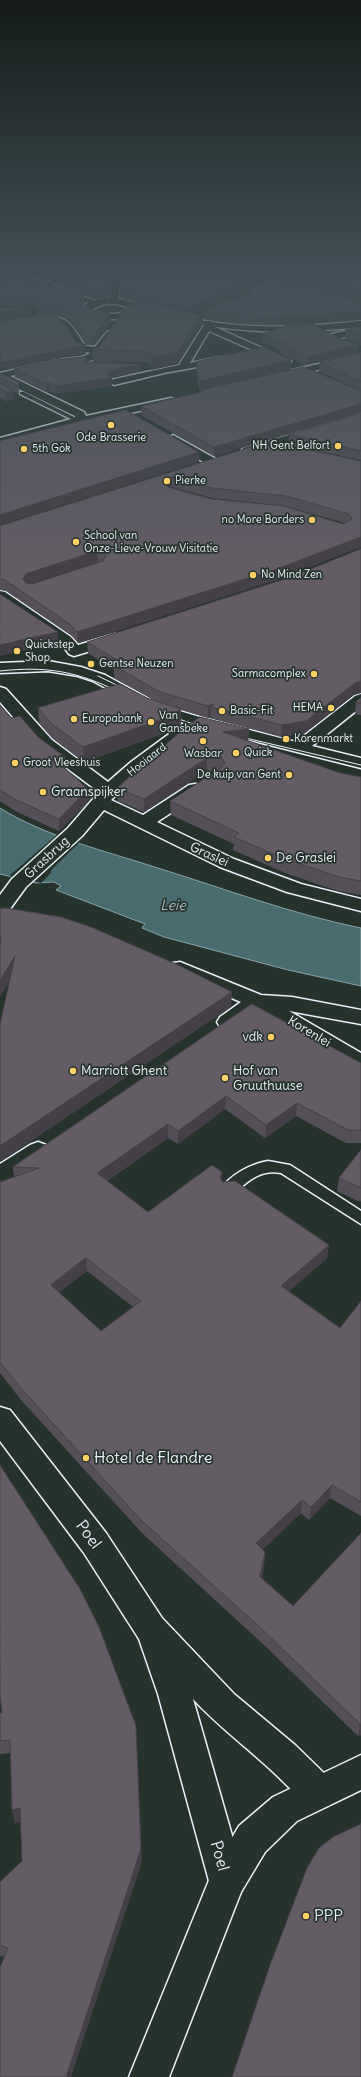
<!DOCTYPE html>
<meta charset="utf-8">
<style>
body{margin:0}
canvas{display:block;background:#26332d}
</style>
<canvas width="361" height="2077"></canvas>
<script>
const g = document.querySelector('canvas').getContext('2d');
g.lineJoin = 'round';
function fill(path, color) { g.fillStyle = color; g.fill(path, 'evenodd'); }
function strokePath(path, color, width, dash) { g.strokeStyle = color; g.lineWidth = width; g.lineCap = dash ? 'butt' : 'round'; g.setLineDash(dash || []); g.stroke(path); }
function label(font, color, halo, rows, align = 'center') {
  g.font = font + ' Delius,sans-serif'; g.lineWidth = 3.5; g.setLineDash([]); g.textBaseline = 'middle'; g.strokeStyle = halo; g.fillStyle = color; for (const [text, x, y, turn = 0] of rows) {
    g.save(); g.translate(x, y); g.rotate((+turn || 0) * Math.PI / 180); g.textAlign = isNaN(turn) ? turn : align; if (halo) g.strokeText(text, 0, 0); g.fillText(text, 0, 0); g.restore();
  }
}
const water = new Path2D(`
 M 0,808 C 47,837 105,851 158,868 C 225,889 292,914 361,928 L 361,986 L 288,970 L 164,937 L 142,928 L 145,924 L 56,890 L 61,886 L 54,882 L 36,883 L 0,874 Z`);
const pier = new Path2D(`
 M 58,834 L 80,842 L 51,870 L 51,873 L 41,883 L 9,876 Z`);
const lane = new Path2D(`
 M 51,275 L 55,275 L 59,279 L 55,284 L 39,287 L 39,285 L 51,282 L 53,279 Z
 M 20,392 L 24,392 L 82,421 L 77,422 L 20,394 Z
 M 268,1161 L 290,1165 L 361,1211 L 361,1224 L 281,1173 C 260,1169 248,1181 233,1194 L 228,1195 L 223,1194 L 221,1190 C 229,1175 251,1164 268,1161 Z`);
const street = new Path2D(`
 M 7,274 L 19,274 L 101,303 L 96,306 L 34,287 Z
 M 291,274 L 303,274 L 260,293 L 257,294 L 252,291 Z
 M 42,316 C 70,316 71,325 85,346 L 95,347 L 107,332 L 110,331 L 115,334 L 98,358 L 84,363 L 56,366 L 10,376 L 84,412 L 86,416 L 171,398 L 177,401 L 175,403 L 81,424 L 0,446 L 0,438 L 75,418 L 75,416 L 0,380 L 0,373 L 56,360 L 82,357 L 91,353 L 78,350 C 73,343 69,333 62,326 C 52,315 14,327 0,329 L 0,323 Z
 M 209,321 L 212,322 L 213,326 L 291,361 L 286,364 L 282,363 L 209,331 L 190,363 L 226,356 L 231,359 L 230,361 L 164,373 L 114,385 L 109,382 L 114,379 L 179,365 L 206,322 Z
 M 361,328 L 361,334 L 330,340 L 325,337 L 326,335 Z
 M 361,354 L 361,360 L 279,379 L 274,376 L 275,374 Z
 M 361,414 L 361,421 L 251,454 L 243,454 L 241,451 L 243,448 Z
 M 173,435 L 216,459 L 218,462 L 212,466 L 208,465 L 169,441 L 167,439 Z
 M 0,591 L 5,592 L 71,637 L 78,645 L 115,634 L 120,636 L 123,639 L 120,642 L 74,656 L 69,654 L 61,643 L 0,602 Z
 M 48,661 L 81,667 L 105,675 L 160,705 L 203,718 L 296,742 L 355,696 L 361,694 L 361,707 L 312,746 L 361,758 L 361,768 L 198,727 L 143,770 L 111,800 L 143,815 L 189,785 L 195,784 L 201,785 L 204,789 L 201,793 L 157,822 L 234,859 L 301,884 L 361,899 L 361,911 L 287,892 L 220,867 L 104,810 L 82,836 L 26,887 L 7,913 L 0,915 L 0,895 L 12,879 L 68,828 L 99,792 L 40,748 L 0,702 L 0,687 L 6,689 L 52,740 L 108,782 L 131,762 L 184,723 L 148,711 L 93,681 L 78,676 L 48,671 L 0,673 L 0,663 Z
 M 180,962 L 261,995 L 292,997 L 361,1010 L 361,1024 L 289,1011 L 361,1053 L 361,1070 L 353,1068 L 258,1011 C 246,1020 236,1031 220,1027 L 217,1022 L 220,1017 L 241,1002 L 173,973 L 170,968 L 173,963 Z
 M 38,1142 L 46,1145 L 50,1151 L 46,1157 L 9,1182 L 0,1185 L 0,1164 L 30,1145 Z
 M 0,1407 L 10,1410 L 106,1533 L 162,1618 L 234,1694 L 295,1745 L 331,1780 L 336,1792 L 331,1804 L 319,1809 C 299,1801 286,1783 270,1769 C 244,1745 217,1725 193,1699 L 245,1881 L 240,1894 L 227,1899 L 214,1894 L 209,1881 L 158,1694 L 139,1639 L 84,1553 L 0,1441 Z`);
const secondary = new Path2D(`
 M 112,274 L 120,274 L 119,299 C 146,304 172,315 199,320 C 253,330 307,327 361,321 L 361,327 C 285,335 217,334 143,310 C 131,322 92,323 81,309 C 88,301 99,298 110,298 ZM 105,304 L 117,304 L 134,309 C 123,315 103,316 92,309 Z
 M 361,1755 L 361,1790 L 297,1821 L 265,1852 L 241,1892 L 169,2077 L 129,2077 L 214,1868 L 239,1826 L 273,1797 Z`);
const tram = new Path2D(`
 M 0,671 C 46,666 77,671 119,692
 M 98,676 L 125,689
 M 170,716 L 202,727
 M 237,736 L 361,765`);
const wall = new Path2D(`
 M 0,274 L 84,304 L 83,305 L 85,307 L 111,321 L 94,345 L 86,345 L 76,327 L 68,319 L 52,314 L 37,314 L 37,308 L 35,306 L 0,306 Z
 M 24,274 L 51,274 L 50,275 L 50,281 L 46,282 Z
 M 55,274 L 112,274 L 109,297 L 94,299 L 56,285 L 55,278 L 57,276 Z
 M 270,274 L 287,274 L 280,277 Z
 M 293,274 L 361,274 L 361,300 L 293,281 Z
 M 268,282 L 194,313 L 202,315 L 202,326 L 199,327 L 178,364 L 151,370 L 151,365 L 147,362 L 93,362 L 92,350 L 99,347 L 138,303 L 121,298 L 120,290 Z
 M 361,301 L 280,325 L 240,324 L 203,319 L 203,311 Z
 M 361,327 L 361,345 L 345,338 L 346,330 Z
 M 262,334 L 332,335 L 358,345 L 358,353 L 306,365 L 280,353 L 280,350 L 262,342 Z
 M 361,353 L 361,413 L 214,456 L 141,415 L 141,406 L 202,392 L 202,391 L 200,391 L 196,371 L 196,362 L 291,360 L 291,370 L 241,381 L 358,390 L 319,371 L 320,363 Z
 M 87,362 L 142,371 L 113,378 L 112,378 L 112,386 L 55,394 L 51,391 L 46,392 L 15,377 L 14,369 Z
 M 0,373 L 19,382 L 19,394 L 13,392 L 14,399 L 6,401 L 0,398 Z
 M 361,414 L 361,460 L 289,445 L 289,435 Z
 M 270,441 L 361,461 L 361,547 L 276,580 L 78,643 L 72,636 L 6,591 L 0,590 L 0,526 ZM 170,487 L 172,487 L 212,498 L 285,506 L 345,523 L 343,524 L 211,499 ZM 98,562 L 100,562 L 32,584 L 30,583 Z
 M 361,549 L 361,693 L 354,695 L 305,733 L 281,737 L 211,718 L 211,717 L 208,718 L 181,710 L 181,724 L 171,731 L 84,762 L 53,739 L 39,723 L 38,708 L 147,698 L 156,701 L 114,678 L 114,670 L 88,653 L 87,642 L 288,578 Z
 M 361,698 L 361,715 L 355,714 L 356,702 Z
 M 0,705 L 11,718 L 65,757 L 66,769 L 88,789 L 89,801 L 59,831 L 17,812 L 0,801 Z
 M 249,729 L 248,741 L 340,773 L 361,777 L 361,895 L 338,891 L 285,873 L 233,850 L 234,844 L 171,815 L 170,801 L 217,771 L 207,771 L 144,812 L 118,801 L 117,788 Z
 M 252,1004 L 361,1063 L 361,1143 L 346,1143 L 296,1116 L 265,1138 L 225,1109 L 178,1144 L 168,1138 L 107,1181 L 148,1212 L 222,1180 L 223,1182 L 327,1258 L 289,1291 L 340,1328 L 361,1301 L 361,1516 L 330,1498 L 309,1520 L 301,1513 L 262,1550 L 265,1552 L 264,1565 L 262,1578 L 293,1606 L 361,1533 L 361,1735 L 358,1736 L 263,1644 L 142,1533 L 21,1400 L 0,1373 L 0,1182 L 14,1177 L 13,1167 ZM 87,1271 L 133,1307 L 101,1331 L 59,1292 Z
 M 361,1150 L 361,1200 L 360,1202 L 337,1191 L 339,1178 Z
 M 0,1713 L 142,1862 L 4,1957 L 0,1956 L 0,1882 L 22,1861 L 20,1821 L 15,1823 L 12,1810 L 11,1753 L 0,1754 Z`);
const shadedWall = new Path2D(`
 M 45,274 L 51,274 L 50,275 L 50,281 L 46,282 Z
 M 110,274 L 112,274 L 109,297 L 94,299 L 94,291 Z
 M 268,274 L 268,282 L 187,316 L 187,308 Z
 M 280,274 L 287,274 L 280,277 Z
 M 84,296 L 84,304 L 80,309 L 79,301 Z
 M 30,307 L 30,315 L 0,321 L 0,313 Z
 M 361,312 L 361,320 L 280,325 L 280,317 Z
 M 110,313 L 111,321 L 94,345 L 94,337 Z
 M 202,315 L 202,326 L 199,327 L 178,364 L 151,370 L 150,358 L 199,316 Z
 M 86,345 L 86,353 L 0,371 L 0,363 Z
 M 358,345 L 358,353 L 306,365 L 307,357 Z
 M 291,360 L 291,370 L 200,391 L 200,381 Z
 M 142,364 L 142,371 L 113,378 L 112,378 L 112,386 L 55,394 L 55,386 L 107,374 L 113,370 Z
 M 51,383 L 51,391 L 46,392 L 46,384 Z
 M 13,390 L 14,399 L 6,401 L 6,392 Z
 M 361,404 L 361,413 L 214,456 L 214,447 Z
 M 199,452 L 199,462 L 0,525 L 0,515 Z
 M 172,477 L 172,487 L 168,488 L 165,481 L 168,478 Z
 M 361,537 L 361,547 L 276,580 L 78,643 L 77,632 Z
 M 97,551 L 98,562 L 27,585 L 23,579 L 26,574 Z
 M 58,632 L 58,643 L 0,656 L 0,645 Z
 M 361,681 L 361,693 L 354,695 L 305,733 L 281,737 L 282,725 L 355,683 Z
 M 214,704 L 211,707 L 211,717 L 208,718 L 208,706 Z
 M 181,709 L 181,724 L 171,731 L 84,762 L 83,747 Z
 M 249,729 L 248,742 L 223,732 Z
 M 65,757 L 66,769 L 57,761 Z
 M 207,758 L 207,771 L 144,812 L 144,799 Z
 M 88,789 L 89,801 L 59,831 L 59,819 Z
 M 15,956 L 17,970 L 0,997 L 0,980 Z
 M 232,992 L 231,1007 L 0,1162 L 0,1146 Z
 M 226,1096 L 225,1109 L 178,1144 L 178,1131 Z
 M 297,1103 L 296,1116 L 265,1138 L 266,1125 Z
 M 168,1124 L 168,1138 L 98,1187 L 97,1173 Z
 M 222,1172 L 222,1186 L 220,1177 Z
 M 329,1245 L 327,1258 L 280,1299 L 281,1286 Z
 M 86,1258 L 87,1271 L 52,1298 L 51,1285 Z
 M 332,1485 L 330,1498 L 309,1520 L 311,1507 Z
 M 302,1500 L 301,1513 L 255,1556 L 256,1543 Z
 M 265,1552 L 264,1565 L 260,1589 L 260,1577 Z
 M 360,1724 L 361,1724 L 361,1735 L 358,1736 Z
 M 136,1726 L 142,1862 L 71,2077 L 66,2077 Z
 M 20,1808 L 22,1821 L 15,1823 L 12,1810 Z`);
const building = new Path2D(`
 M 0,274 L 19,274 L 33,281 L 84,296 L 79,301 L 85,307 L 93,310 L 110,313 L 94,337 L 86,336 L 76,319 L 67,311 L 51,306 L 37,306 L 41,303 L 35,299 L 0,298 Z
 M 58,274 L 110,274 L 108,289 L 94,291 L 55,278 Z
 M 121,274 L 268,274 L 187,308 L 120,290 Z
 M 297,274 L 361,274 L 361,292 Z
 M 281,279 L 361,301 L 361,312 L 280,317 L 240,316 L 203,311 Z
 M 143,301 L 202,315 L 199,316 L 178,352 L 150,358 L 153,355 L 147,351 L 92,350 L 99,347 L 125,308 Z
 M 0,307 L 30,307 L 0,313 Z
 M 41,315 L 56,316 L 63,322 L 76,342 L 86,345 L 0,363 L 0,322 Z
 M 313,324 L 332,335 L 358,345 L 307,357 L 280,344 L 285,344 L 262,334 L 289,325 Z
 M 361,327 L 361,336 L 346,330 Z
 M 264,347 L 291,360 L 200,381 L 196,362 Z
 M 361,353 L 361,382 L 320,363 Z
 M 85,357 L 87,362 L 142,364 L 113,370 L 107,374 L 112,378 L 55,386 L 51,383 L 46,384 L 14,369 L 56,360 Z
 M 304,367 L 361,391 L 361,404 L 214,447 L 141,406 L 202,392 L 202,390 Z
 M 0,373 L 19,382 L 18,386 L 0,377 Z
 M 0,383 L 13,390 L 6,392 L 0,389 Z
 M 126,410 L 199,452 L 0,515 L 0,441 Z
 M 361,414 L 361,451 L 289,435 Z
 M 270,441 L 361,461 L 361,537 L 277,569 L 77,632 L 71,625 L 5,580 L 0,579 L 0,526 ZM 172,477 L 212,488 L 286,496 L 349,514 L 352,519 L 343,524 L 284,506 L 211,499 L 168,487 L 165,481 L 168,478 ZM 97,551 L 103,552 L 106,556 L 103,561 L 32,584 L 26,583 L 23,579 L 26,574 Z
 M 361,549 L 361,681 L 355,683 L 306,721 L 282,725 L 211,707 L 214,704 L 208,706 L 160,692 L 114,666 L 122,663 L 87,642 L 288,578 Z
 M 0,594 L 58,632 L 0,645 Z
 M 120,684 L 147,698 L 181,709 L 171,716 L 83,747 L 52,724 L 38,708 Z
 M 361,698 L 361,703 L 356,702 Z
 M 0,705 L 11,718 L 20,716 L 38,737 L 65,757 L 57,761 L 88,789 L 59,819 L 16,800 L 0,790 Z
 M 200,717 L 249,729 L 223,732 L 340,773 L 361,777 L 361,881 L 339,877 L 285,859 L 234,837 L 239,833 L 170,801 L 221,768 L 225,763 L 221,757 L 207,758 L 144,799 L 117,788 L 181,731 Z
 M 6,908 L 61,917 L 91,927 L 176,964 L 232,992 L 0,1146 L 0,1024 L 15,956 L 0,980 L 0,946 L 1,937 L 0,937 L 0,909 Z
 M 252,1004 L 361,1063 L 361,1130 L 348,1130 L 297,1103 L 266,1125 L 226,1096 L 178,1131 L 168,1124 L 97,1173 L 148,1212 L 212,1165 L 222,1172 L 220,1177 L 223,1182 L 235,1181 L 329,1245 L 281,1286 L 340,1328 L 361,1301 L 361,1502 L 332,1485 L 311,1507 L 302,1500 L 256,1543 L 265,1552 L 260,1577 L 293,1606 L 361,1533 L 361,1724 L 360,1724 L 264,1631 L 141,1520 L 20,1387 L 0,1362 L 0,1182 L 39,1168 L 13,1167 ZM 86,1258 L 141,1301 L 101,1331 L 51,1285 Z
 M 361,1150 L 361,1188 L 339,1178 Z
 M 0,1465 L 80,1589 L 99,1627 L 136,1726 L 141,1849 L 66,2077 L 0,2077 L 0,1967 L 8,1948 L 0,1945 L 0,1882 L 22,1861 L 20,1808 L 12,1810 L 10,1740 L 0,1741 L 0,1713 L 2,1713 L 0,1696 Z
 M 361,1824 L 361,2077 L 232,2077 L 270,1965 L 307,1868 L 319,1848 L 333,1837 Z`);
const markers = [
 [111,425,4,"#ffd166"],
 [338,446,4,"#ffd166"],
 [24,449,4,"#ffd166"],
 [167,481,4,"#ffd166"],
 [312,520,4,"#ffd166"],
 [76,542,4,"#ffd166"],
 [253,575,4,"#ffd166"],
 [17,651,4,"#ffd166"],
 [91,664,4,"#ffd166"],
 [314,674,4,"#ffd166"],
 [331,708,4,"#ffd166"],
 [222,711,4,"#ffd166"],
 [74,719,4,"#ffd166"],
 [151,722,4,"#ffd166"],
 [286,739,4,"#ffd166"],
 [203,741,4,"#ffd166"],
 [236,753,4,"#ffd166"],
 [15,763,4,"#ffd166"],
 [289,775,4,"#ffd166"],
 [43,792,4,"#ffd166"],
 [268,858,4,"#ffd166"],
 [271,1037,4,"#ffd166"],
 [73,1071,4,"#ffd166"],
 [225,1078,4,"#ffd166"],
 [86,1458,4,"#ffd166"],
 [306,1916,4,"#ffd166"]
];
const farPoinames = [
 ["Ode Brasserie",111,438,"center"],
 ["NH Gent Belfort",330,446,"right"],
 ["5th Gök",32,449],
 ["Pierke",175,481],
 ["no More Borders",304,520,"right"],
 ["School van",84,536],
 ["Onze-Lieve-Vrouw Visitatie",84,549],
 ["No Mind Zen",261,575],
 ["Quickstep",25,645],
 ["Shop",25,658],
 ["Gentse Neuzen",99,664],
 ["Sarmacomplex",306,674,"right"],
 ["HEMA",323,708,"right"],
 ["Basic-Fit",230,711],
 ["Van",159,716],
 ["Gansbeke",159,729],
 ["Europabank",82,719],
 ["Korenmarkt",294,739],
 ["Quick",244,753],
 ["Wasbar",203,754,"center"],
 ["Groot Vleeshuis",23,763],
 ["De kuip van Gent",281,775,"right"]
];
const farStreetnames = [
 ["Hooiaard",147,760,-38]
];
const poiNames = [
 ["Graanspijker",51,792],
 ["De Graslei",276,858],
 ["vdk",263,1037,"right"],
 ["Marriott Ghent",81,1071],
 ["Hof van",233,1071],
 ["Gruuthuuse",233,1086]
];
const streetNames = [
 ["Graslei",209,855,24],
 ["Grasbrug",47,858,-43],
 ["Korenlei",309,1032,31]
];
const waterNames = [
 ["Leie",173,906]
];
const nearPoinames = [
 ["Hotel de Flandre",94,1458],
 ["PPP",314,1916]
];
const nearStreetnames = [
 ["Poel",88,1535,54],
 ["Poel",219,1856,74]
];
fill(water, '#4a6c71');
strokePath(water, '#89a1a7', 1);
fill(pier, '#26332d');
strokePath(lane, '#e8f1f8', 3);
strokePath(street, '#e8f1f8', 3);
strokePath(secondary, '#e8f1f8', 3);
fill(lane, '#26332d');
fill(street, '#26332d');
fill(secondary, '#26332d');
strokePath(tram, '#e8f1f8', 1);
fill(wall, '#554f57');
fill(shadedWall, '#454047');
fill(building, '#635c65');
strokePath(building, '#454047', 1);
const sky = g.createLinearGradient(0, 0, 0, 565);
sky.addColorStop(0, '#151c19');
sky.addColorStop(0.48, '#415057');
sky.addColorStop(1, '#41505700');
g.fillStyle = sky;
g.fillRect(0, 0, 361, 565);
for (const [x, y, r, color] of markers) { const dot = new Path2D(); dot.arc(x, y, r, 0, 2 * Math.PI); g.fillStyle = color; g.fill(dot); strokePath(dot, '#26332d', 1.5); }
label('11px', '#e8f1f8', '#26332d', farPoinames, 'left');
label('11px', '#e8f1f8', '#26332d', farStreetnames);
label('13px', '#e8f1f8', '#26332d', poiNames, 'left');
label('13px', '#e8f1f8', '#26332d', streetNames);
label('italic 14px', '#a9bcc2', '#26332d', waterNames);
label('16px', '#e8f1f8', '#26332d', nearPoinames, 'left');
label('16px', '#e8f1f8', '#26332d', nearStreetnames);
</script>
